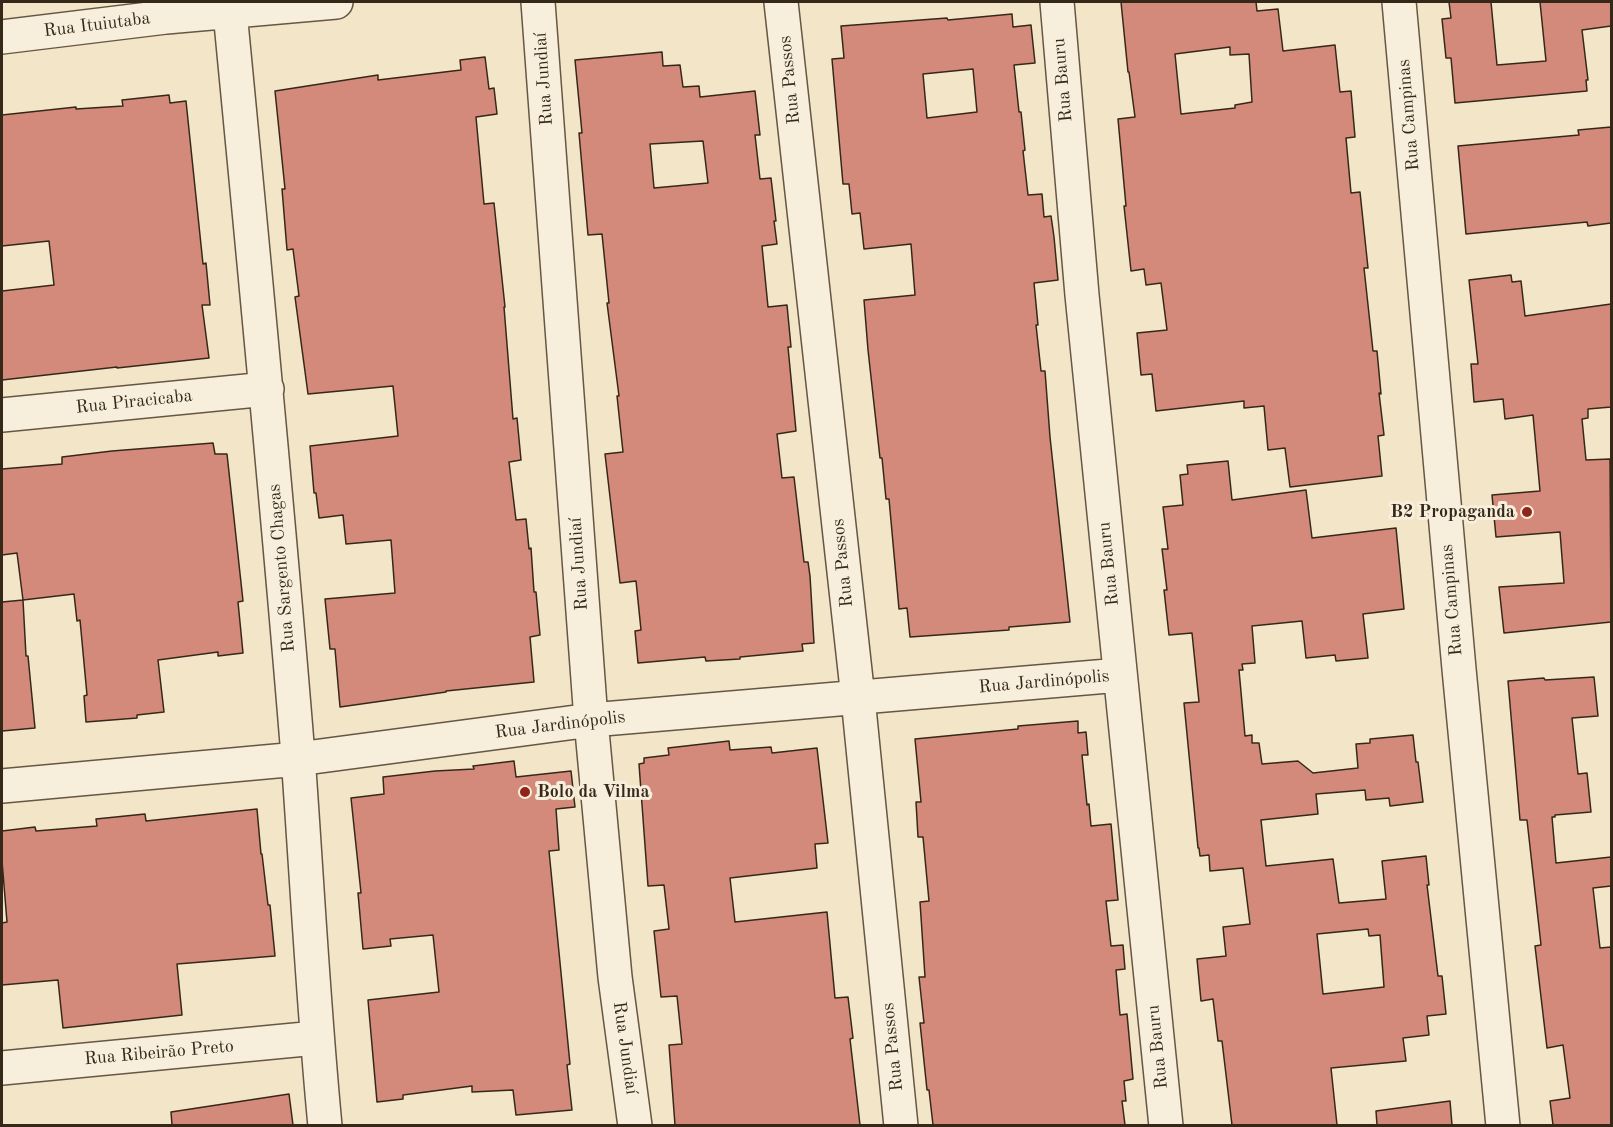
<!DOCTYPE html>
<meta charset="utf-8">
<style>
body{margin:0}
#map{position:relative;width:1613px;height:1127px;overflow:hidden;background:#f3e5c7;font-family:"Old Standard TT",serif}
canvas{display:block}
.frame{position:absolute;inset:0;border:3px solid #362819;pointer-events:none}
</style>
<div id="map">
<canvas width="1613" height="1127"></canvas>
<div class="frame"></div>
</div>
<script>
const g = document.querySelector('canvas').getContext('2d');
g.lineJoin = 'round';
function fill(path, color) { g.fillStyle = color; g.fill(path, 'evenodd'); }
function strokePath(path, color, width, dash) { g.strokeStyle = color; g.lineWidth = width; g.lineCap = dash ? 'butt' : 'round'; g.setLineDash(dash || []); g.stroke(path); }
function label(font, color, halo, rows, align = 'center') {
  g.font = font + ' "Old Standard TT",serif'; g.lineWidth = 6; g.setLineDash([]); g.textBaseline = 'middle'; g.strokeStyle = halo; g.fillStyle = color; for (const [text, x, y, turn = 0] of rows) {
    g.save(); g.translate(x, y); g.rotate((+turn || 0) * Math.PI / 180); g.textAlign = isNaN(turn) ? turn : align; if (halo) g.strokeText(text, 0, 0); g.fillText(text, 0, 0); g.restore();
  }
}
const building = new Path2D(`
 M 1121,2 L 1256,2 L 1257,11 L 1278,9 L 1283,51 L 1335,45 L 1340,92 L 1351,91 L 1355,137 L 1346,138 L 1351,193 L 1360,192 L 1368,268 L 1364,268 L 1373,351 L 1377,351 L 1381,394 L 1379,393 L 1384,435 L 1378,436 L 1382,476 L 1290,487 L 1285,448 L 1268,450 L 1264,406 L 1244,408 L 1244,401 L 1156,411 L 1152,374 L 1141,375 L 1137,333 L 1167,330 L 1161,283 L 1146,285 L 1144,269 L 1131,271 L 1124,206 L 1126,206 L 1118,119 L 1135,117 L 1129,72 L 1128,72 ZM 1230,47 L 1230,55 L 1249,54 L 1252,102 L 1235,105 L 1235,108 L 1181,114 L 1175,54 Z
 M 1449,2 L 1491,2 L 1497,65 L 1546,61 L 1540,2 L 1611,2 L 1611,26 L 1582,30 L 1588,80 L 1586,80 L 1587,91 L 1455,103 L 1451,58 L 1446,58 L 1442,19 L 1451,18 Z
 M 1012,14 L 1013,27 L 1031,25 L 1035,63 L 1014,65 L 1019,112 L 1021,112 L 1025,150 L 1023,151 L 1028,195 L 1042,194 L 1044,217 L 1051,216 L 1054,237 L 1058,280 L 1034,283 L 1038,325 L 1036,325 L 1041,371 L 1045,371 L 1050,437 L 1070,622 L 1009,627 L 1009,630 L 910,637 L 907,608 L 899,609 L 889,499 L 886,499 L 882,458 L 880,458 L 868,350 L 864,300 L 915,295 L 911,244 L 864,249 L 860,213 L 852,214 L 849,184 L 843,184 L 832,59 L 844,58 L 841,26 L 947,18 L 948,20 ZM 973,69 L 977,112 L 927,118 L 923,74 Z
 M 662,52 L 663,66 L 680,65 L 683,87 L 699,86 L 700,97 L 755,91 L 760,135 L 755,135 L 760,179 L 771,178 L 776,221 L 774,221 L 777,244 L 762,246 L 768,307 L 787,305 L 791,347 L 788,347 L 796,431 L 777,434 L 782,478 L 794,477 L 804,562 L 808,562 L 810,576 L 814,643 L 802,644 L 803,651 L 740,657 L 740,659 L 706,661 L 705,657 L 638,663 L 635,631 L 641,630 L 636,581 L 620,583 L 605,454 L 623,452 L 617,396 L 619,396 L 607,303 L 609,303 L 602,234 L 588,235 L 579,133 L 582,133 L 575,60 ZM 703,141 L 708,183 L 654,188 L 650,144 Z
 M 485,57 L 489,89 L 494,88 L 497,114 L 476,117 L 484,204 L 494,203 L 505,307 L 504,307 L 513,419 L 517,418 L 521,460 L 509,462 L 516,520 L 526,519 L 529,549 L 531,548 L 534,592 L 536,592 L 540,635 L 530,637 L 534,682 L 446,691 L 446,692 L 340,707 L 335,649 L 330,649 L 325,599 L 395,593 L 391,540 L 346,544 L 343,515 L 319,518 L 316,493 L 314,493 L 310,446 L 398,436 L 393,386 L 308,394 L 295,297 L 299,296 L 293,249 L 287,250 L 282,189 L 285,189 L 275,91 L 378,75 L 378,80 L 461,70 L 460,60 Z
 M 169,95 L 170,103 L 186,101 L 203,264 L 206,263 L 210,305 L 202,305 L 209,358 L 117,368 L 117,367 L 2,380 L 2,291 L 54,285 L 49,241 L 2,246 L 2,115 L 76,107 L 76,109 L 123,106 L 122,100 Z
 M 1611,127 L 1611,223 L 1588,226 L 1587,222 L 1466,234 L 1458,146 L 1579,135 L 1578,130 Z
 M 1511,275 L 1512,282 L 1521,281 L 1525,316 L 1611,304 L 1611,407 L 1588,409 L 1588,418 L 1582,419 L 1586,460 L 1610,459 L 1611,622 L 1504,633 L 1499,587 L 1564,583 L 1560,532 L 1496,537 L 1492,495 L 1540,491 L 1533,415 L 1505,419 L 1503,399 L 1474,402 L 1471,364 L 1478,364 L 1469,280 Z
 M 213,443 L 215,454 L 227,454 L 243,601 L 238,602 L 243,653 L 218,656 L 218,652 L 158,660 L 164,712 L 137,715 L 137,718 L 86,722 L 84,696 L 87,695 L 80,620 L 77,621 L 74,594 L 23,600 L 17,553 L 2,555 L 2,469 L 62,464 L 62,457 L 112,451 Z
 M 1228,461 L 1232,500 L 1306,490 L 1312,538 L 1396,528 L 1404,609 L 1363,614 L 1368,658 L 1336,661 L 1335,655 L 1306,658 L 1302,621 L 1252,626 L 1255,663 L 1242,664 L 1243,670 L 1239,670 L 1245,736 L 1252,735 L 1252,743 L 1259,743 L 1262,764 L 1298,761 L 1313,773 L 1358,768 L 1356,744 L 1370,743 L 1370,739 L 1413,735 L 1416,762 L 1418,762 L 1423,802 L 1390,806 L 1389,798 L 1366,800 L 1365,790 L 1316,794 L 1318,814 L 1261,820 L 1266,866 L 1333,859 L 1339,903 L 1386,899 L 1382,861 L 1426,856 L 1429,885 L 1427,885 L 1438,976 L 1442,976 L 1446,1014 L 1427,1016 L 1429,1035 L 1403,1038 L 1406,1061 L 1331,1068 L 1337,1125 L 1232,1125 L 1222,1041 L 1218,1041 L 1213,999 L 1201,1001 L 1197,959 L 1226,956 L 1223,927 L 1250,924 L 1243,868 L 1210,871 L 1209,855 L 1200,856 L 1199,848 L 1198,848 L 1184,703 L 1199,702 L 1192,633 L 1169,635 L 1164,590 L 1167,590 L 1162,549 L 1168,549 L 1163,507 L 1183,505 L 1180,475 L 1188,474 L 1187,465 ZM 1368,929 L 1369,936 L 1380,935 L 1384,987 L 1323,994 L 1317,934 Z
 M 23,600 L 26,656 L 28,656 L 35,728 L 2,731 L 2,602 Z
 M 1594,677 L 1598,716 L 1572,718 L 1578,774 L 1587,773 L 1591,812 L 1555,815 L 1555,817 L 1552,817 L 1556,863 L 1611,857 L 1611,886 L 1593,888 L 1600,948 L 1611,947 L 1611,1125 L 1553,1125 L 1550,1101 L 1570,1098 L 1563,1045 L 1547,1048 L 1535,946 L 1541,945 L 1527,820 L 1520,820 L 1508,681 L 1544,678 L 1545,680 Z
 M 1078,721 L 1078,733 L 1086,732 L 1088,755 L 1082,755 L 1087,805 L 1089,804 L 1091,826 L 1111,824 L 1118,900 L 1106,901 L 1111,946 L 1123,945 L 1125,969 L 1116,970 L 1120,1015 L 1127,1014 L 1133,1079 L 1124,1081 L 1126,1101 L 1122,1101 L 1125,1125 L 933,1125 L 929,1090 L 927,1090 L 920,1023 L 924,1023 L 919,977 L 925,977 L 920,902 L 929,901 L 923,837 L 918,837 L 916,802 L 921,802 L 915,739 L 1018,729 L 1018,726 Z
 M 729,741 L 730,750 L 771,747 L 772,753 L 817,748 L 828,843 L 815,844 L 817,868 L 730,878 L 735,922 L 827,912 L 835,998 L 848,997 L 853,1038 L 850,1039 L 860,1125 L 675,1125 L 669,1045 L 682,1044 L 677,996 L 661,997 L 654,931 L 669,929 L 664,885 L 648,886 L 639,764 L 644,763 L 644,758 L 669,755 L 668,748 Z
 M 514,761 L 516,777 L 571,771 L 575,807 L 556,809 L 559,850 L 549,851 L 570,1064 L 567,1065 L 572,1110 L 516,1115 L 513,1090 L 472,1092 L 472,1086 L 403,1095 L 403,1099 L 377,1102 L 368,1000 L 439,992 L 433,935 L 390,939 L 391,946 L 363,949 L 358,893 L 361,893 L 351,798 L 384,794 L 383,777 L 435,771 L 474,769 L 473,766 Z
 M 257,809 L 261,854 L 262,854 L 268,905 L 270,905 L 275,956 L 177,964 L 182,1015 L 63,1028 L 58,980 L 2,985 L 2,923 L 7,922 L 2,861 L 2,831 L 35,827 L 36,831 L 97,826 L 96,819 L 145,814 L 146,821 Z
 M 289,1094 L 293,1125 L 172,1125 L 171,1112 Z
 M 1450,1101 L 1452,1125 L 1377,1125 L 1376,1111 Z`);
const minor = new Path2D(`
 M 538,2 L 591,720 L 615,977 L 635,1126
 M 781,2 L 858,698 L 901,1126
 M 1057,2 L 1082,295 L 1166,1126
 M 1399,2 L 1459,669 L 1503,1126
 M 230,12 C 254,260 278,508 298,756 C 307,879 313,1002 325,1126
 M 2,37 L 166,17 L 336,2
 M 2,415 L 267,389
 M 2,786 L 298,759 L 591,720 L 1120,675
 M 2,1068 L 316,1038`);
const markers = [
 [1527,512,6,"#8f2418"],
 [525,792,6,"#8f2418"]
];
const streetNames = [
 ["Rua Ituiutaba",97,25,-7],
 ["Rua Jundiaí",544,79,-94],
 ["Rua Passos",790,80,-96],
 ["Rua Bauru",1063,80,-95],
 ["Rua Campinas",1409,115,-95],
 ["Rua Piracicaba",134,402,-6],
 ["Rua Passos",843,563,-96],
 ["Rua Jundiaí",579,564,-94],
 ["Rua Bauru",1109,564,-96],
 ["Rua Sargento Chagas",282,568,-95],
 ["Rua Campinas",1452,600,-95],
 ["Rua Jardinópolis",1044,682,-5],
 ["Rua Jardinópolis",560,725,-7],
 ["Rua Passos",893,1047,-96],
 ["Rua Bauru",1158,1047,-96],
 ["Rua Jundiaí",625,1048,82],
 ["Rua Ribeirão Preto",159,1053,-5]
];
const poiNames = [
 ["B2 Propaganda",1515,512],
 ["Bolo da Vilma",537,792,"left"]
];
fill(building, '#d48a7b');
strokePath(building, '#362819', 1.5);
strokePath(minor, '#655744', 36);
strokePath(minor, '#f7eedb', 33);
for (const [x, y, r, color] of markers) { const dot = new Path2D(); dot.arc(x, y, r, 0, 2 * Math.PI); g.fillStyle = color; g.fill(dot); strokePath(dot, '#f7eedb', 2); }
label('18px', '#362819', '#f7eedb', streetNames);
label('bold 18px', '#362819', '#f7eedb', poiNames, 'right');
</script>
